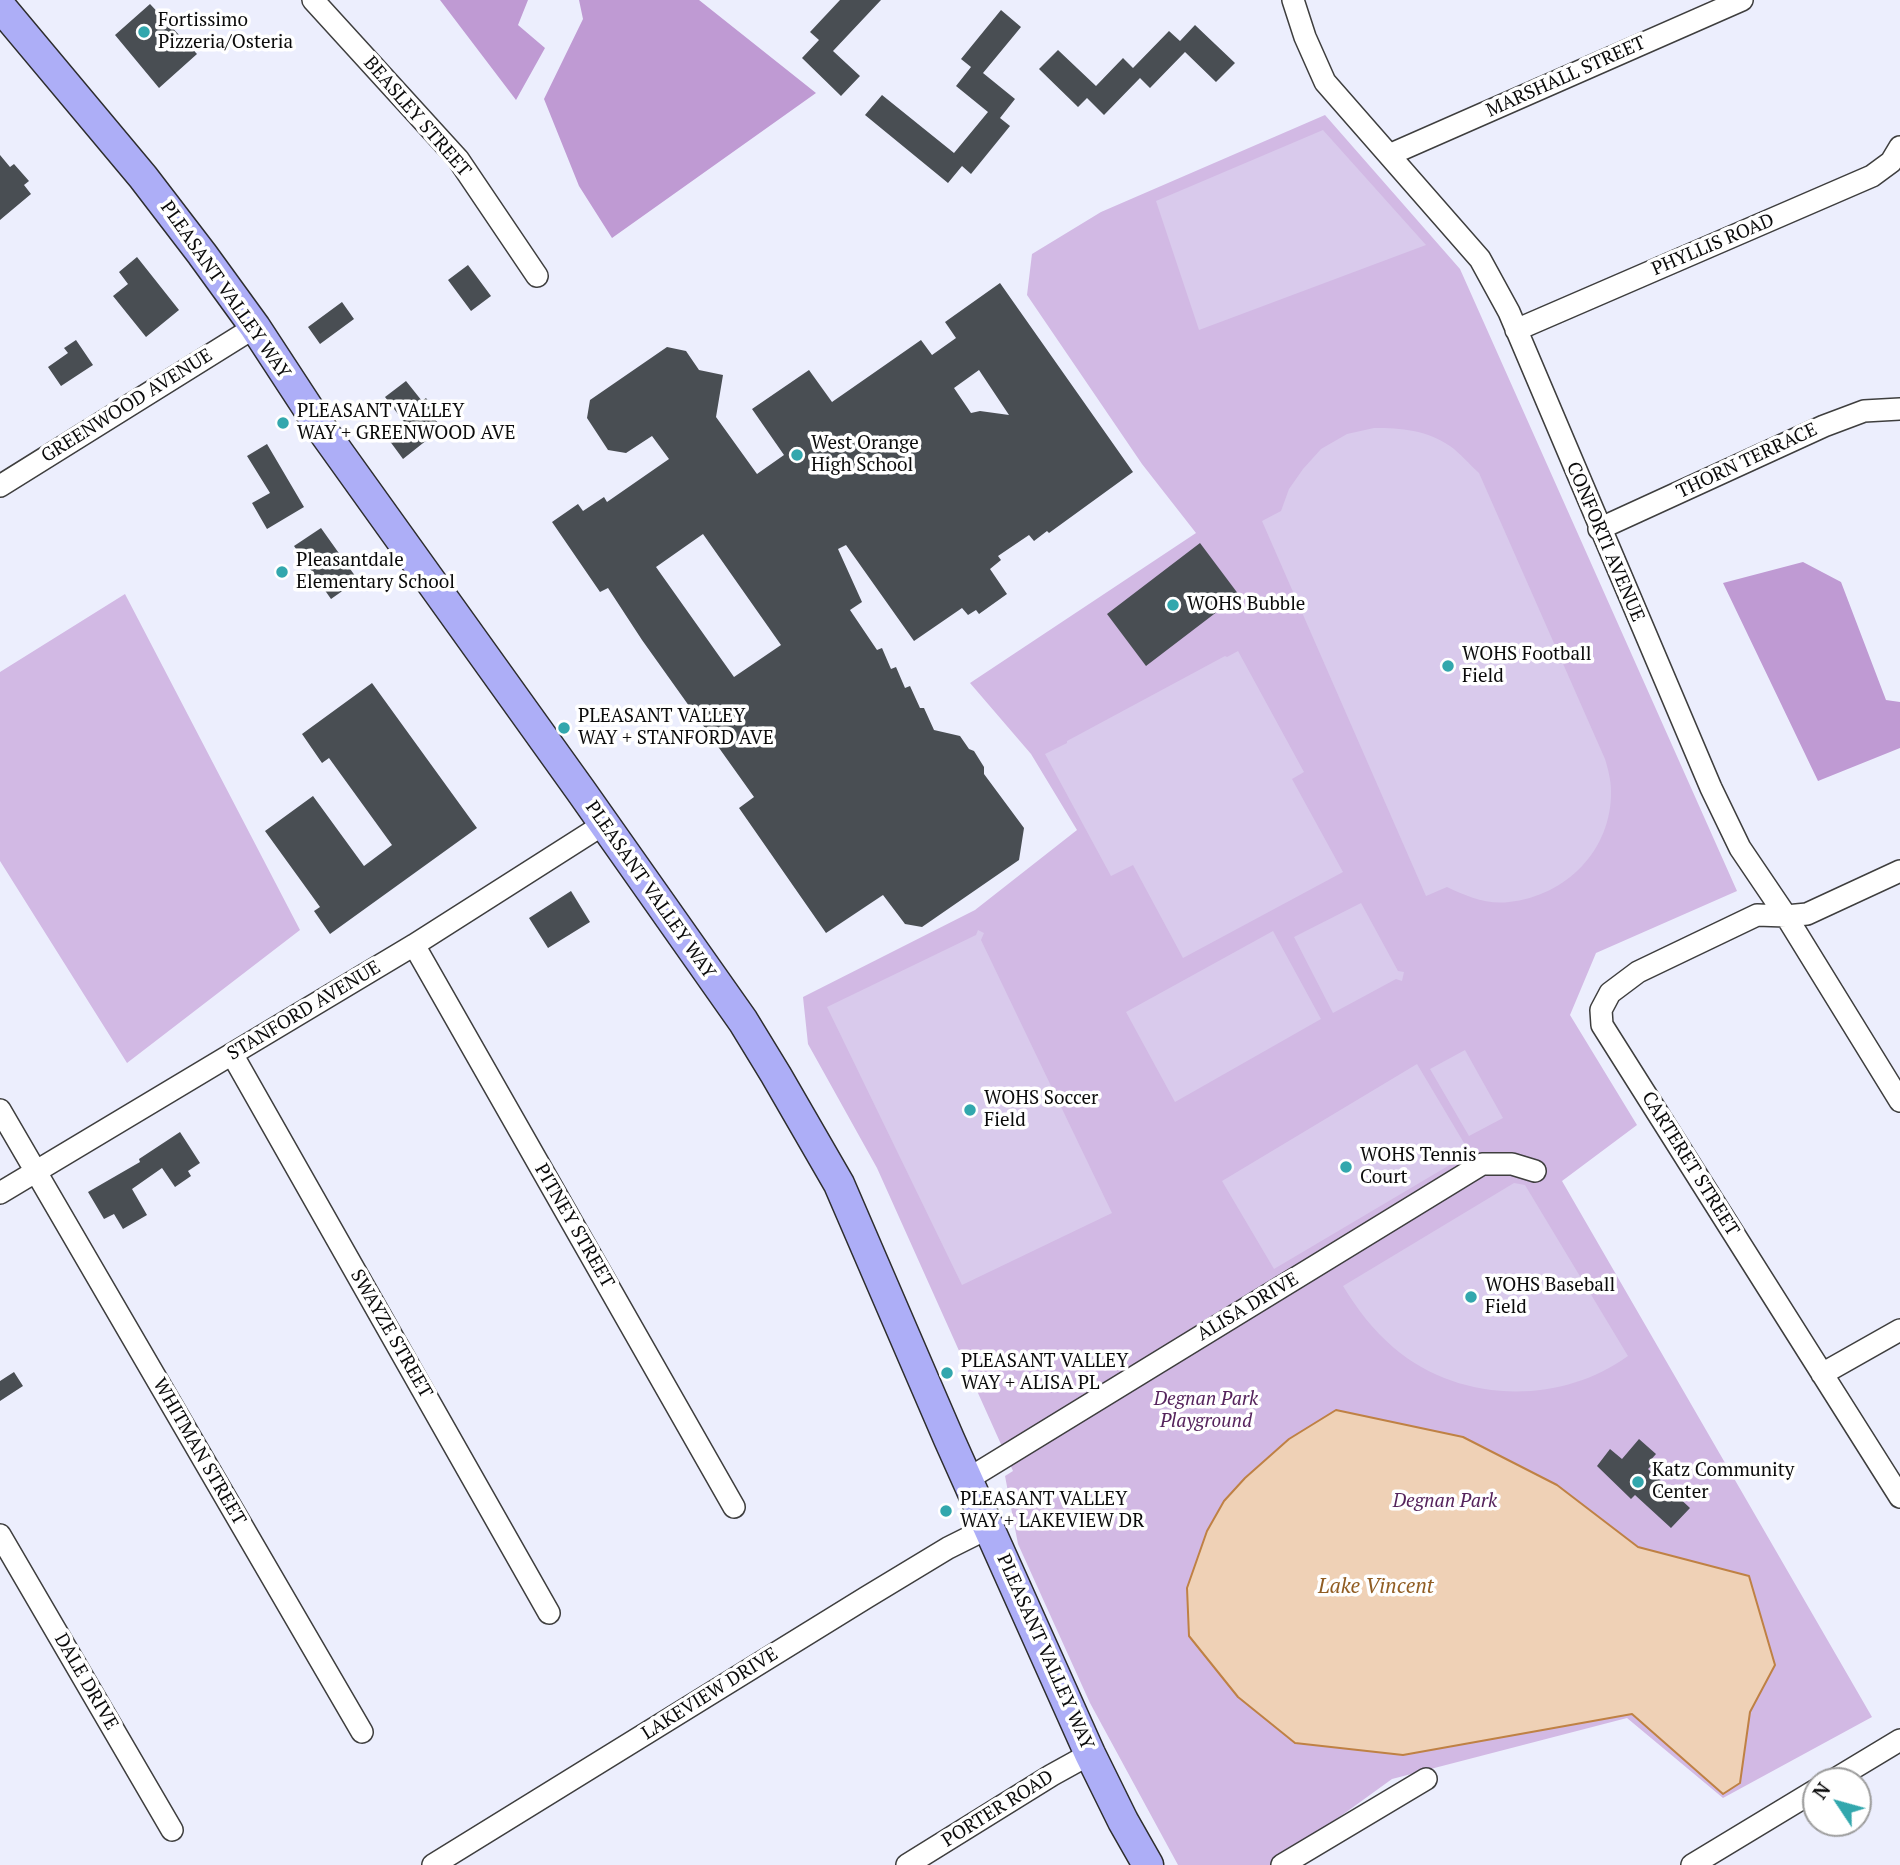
<!DOCTYPE html>
<style>
body{margin:0}
#map{position:relative;width:1900px;height:1865px;overflow:hidden;background:#eceefd;font-family:"PT Serif",serif}
canvas{display:block}
.north{position:absolute;left:1802px;top:1767px;width:70px;height:70px;box-sizing:border-box;background:#fff;border:2px solid #9d9d9d;border-radius:50%;rotate:306deg;font-size:19px;font-weight:700;line-height:28px;text-align:center;color:#0b0b0b}
.north::after{content:'';display:block;margin:auto;width:24px;height:32px;background:#32a7ad;clip-path:polygon(50% 0,100% 100%,50% 72%,0 100%)}
</style>
<div id="map">
<canvas width="1900" height="1865"></canvas>
<div class="north">N</div>
</div>
<script>
const g = document.querySelector('canvas').getContext('2d');
g.lineJoin = 'round';
function fill(path, color) { g.fillStyle = color; g.fill(path, 'evenodd'); }
function strokePath(path, color, width, dash) { g.strokeStyle = color; g.lineWidth = width; g.lineCap = dash ? 'butt' : 'round'; g.setLineDash(dash || []); g.stroke(path); }
function label(font, color, halo, rows, align = 'center') {
  g.font = font + ' "PT Serif",serif'; g.lineWidth = 7; g.setLineDash([]); g.textBaseline = 'middle'; g.strokeStyle = halo; g.fillStyle = color; for (const [text, x, y, turn = 0] of rows) {
    g.save(); g.translate(x, y); g.rotate((+turn || 0) * Math.PI / 180); g.textAlign = isNaN(turn) ? turn : align; if (halo) g.strokeText(text, 0, 0); g.fillText(text, 0, 0); g.restore();
  }
}
const green = new Path2D(`
 M 1325,115 L 1460,269 L 1737,891 L 1596,953 L 1570,1015 L 1637,1125 L 1562,1181 L 1872,1717 L 1723,1798 L 1627,1718 L 1392,1779 L 1273,1865 L 1178,1865 L 1090,1703 L 1018,1544 L 1005,1476 L 1013,1471 L 877,1168 L 808,1044 L 803,997 L 975,910 L 1077,830 L 1031,754 L 970,683 L 1196,533 L 1142,464 L 1027,295 L 1032,254 L 1101,212 Z
 M 125,594 L 300,930 L 127,1063 L 0,861 L 0,672 Z`);
const forest = new Path2D(`
 M 440,0 L 528,0 L 518,25 L 545,48 L 516,100 Z
 M 579,0 L 699,0 L 816,93 L 612,238 L 579,186 L 544,99 L 583,19 Z
 M 1803,562 L 1841,582 L 1886,700 L 1900,702 L 1900,748 L 1818,781 L 1723,583 Z`);
const pitch = new Path2D(`
 M 1323,130 L 1426,245 L 1199,330 L 1156,201 Z
 M 1374,428 C 1401,428 1427,430 1450,446 C 1460,453 1469,464 1479,473 L 1605,759 C 1608,769 1611,780 1611,791 C 1612,850 1566,896 1509,902 C 1487,905 1466,896 1447,887 L 1426,896 L 1262,521 L 1281,511 L 1289,489 L 1303,469 L 1321,449 L 1347,434 Z
 M 1238,651 L 1304,772 L 1292,779 L 1343,872 L 1183,958 L 1133,865 L 1111,876 L 1045,754 L 1067,743 L 1067,741 L 1225,656 L 1227,657 Z
 M 1361,903 L 1398,971 L 1404,972 L 1402,981 L 1396,979 L 1333,1013 L 1294,937 Z
 M 978,930 L 984,933 L 981,940 L 1112,1213 L 962,1285 L 827,1007 L 976,935 Z
 M 1273,931 L 1321,1019 L 1175,1102 L 1126,1012 Z
 M 1465,1050 L 1503,1118 L 1469,1136 L 1430,1069 Z
 M 1417,1064 L 1470,1153 L 1274,1269 L 1222,1181 Z
 M 1514,1183 L 1525,1185 L 1628,1356 C 1559,1406 1459,1403 1394,1348 C 1373,1330 1357,1309 1343,1286 Z`);
const water = new Path2D(`
 M 1336,1410 L 1463,1437 L 1557,1485 L 1638,1547 L 1749,1576 L 1775,1665 L 1750,1712 L 1740,1783 L 1723,1794 L 1632,1714 L 1403,1755 L 1295,1743 L 1238,1697 L 1189,1636 L 1187,1588 L 1207,1531 L 1224,1501 L 1245,1478 L 1289,1439 Z`);
const building = new Path2D(`
 M 840,0 L 881,0 L 833,51 L 860,76 L 841,96 L 802,58 L 819,40 L 810,32 Z
 M 150,4 L 197,54 L 159,88 L 115,35 Z
 M 1001,10 L 1021,27 L 983,73 L 1015,99 L 1000,118 L 1010,126 L 971,174 L 962,166 L 948,183 L 865,115 L 882,95 L 954,153 L 988,112 L 956,86 L 971,67 L 961,59 Z
 M 1195,25 L 1235,63 L 1216,82 L 1185,52 L 1150,88 L 1140,78 L 1104,115 L 1087,98 L 1078,107 L 1039,69 L 1058,50 L 1096,86 L 1123,58 L 1133,68 L 1169,31 L 1180,41 Z
 M 0,155 L 10,167 L 14,164 L 29,181 L 24,185 L 31,194 L 0,220 Z
 M 137,257 L 179,310 L 146,337 L 113,296 L 128,284 L 119,272 Z
 M 468,265 L 491,296 L 471,311 L 448,280 Z
 M 1000,283 L 1133,472 L 1049,533 L 1047,531 L 1034,541 L 1029,535 L 998,556 L 1001,560 L 990,569 L 1007,594 L 979,614 L 976,610 L 968,615 L 962,608 L 914,641 L 846,545 L 838,549 L 862,602 L 850,610 L 877,650 L 882,648 L 891,669 L 896,667 L 905,688 L 910,686 L 920,708 L 924,708 L 934,730 L 960,736 L 969,749 L 974,751 L 984,767 L 984,774 L 1024,828 L 1019,860 L 922,927 L 905,924 L 883,895 L 826,933 L 739,808 L 754,797 L 642,640 L 608,588 L 600,592 L 552,522 L 578,504 L 583,511 L 604,497 L 607,502 L 669,459 L 652,436 L 626,453 L 608,450 L 587,418 L 590,400 L 667,347 L 686,351 L 699,370 L 723,375 L 716,417 L 757,474 L 784,455 L 752,409 L 809,370 L 832,402 L 921,340 L 932,355 L 956,338 L 945,322 ZM 979,370 L 1009,415 L 980,411 L 971,413 L 954,388 ZM 703,534 L 781,645 L 734,677 L 656,567 Z
 M 342,302 L 354,319 L 320,344 L 308,327 Z
 M 76,340 L 93,365 L 61,386 L 48,367 L 68,353 L 64,348 Z
 M 406,381 L 422,401 L 426,398 L 435,410 L 430,413 L 442,428 L 403,459 L 389,440 L 407,426 L 385,397 Z
 M 267,444 L 304,507 L 267,529 L 252,503 L 270,493 L 247,456 Z
 M 321,528 L 358,580 L 331,599 L 294,546 Z
 M 1200,543 L 1239,595 L 1146,666 L 1107,614 Z
 M 372,683 L 477,828 L 330,934 L 314,911 L 320,907 L 265,831 L 313,796 L 364,866 L 392,845 L 329,758 L 322,763 L 302,734 Z
 M 571,891 L 590,922 L 548,948 L 529,918 Z
 M 180,1132 L 200,1163 L 188,1171 L 191,1176 L 175,1187 L 162,1168 L 132,1189 L 147,1215 L 123,1229 L 114,1214 L 104,1219 L 88,1192 L 140,1162 L 139,1159 Z
 M 14,1372 L 23,1386 L 0,1401 L 0,1381 Z
 M 1639,1439 L 1656,1454 L 1649,1462 L 1652,1465 L 1648,1469 L 1690,1508 L 1671,1528 L 1635,1495 L 1631,1499 L 1597,1466 L 1610,1449 L 1622,1459 Z`);
const street = new Path2D(`
 M 313,0 L 458,159 L 537,276
 M 1293,0 L 1305,37 L 1325,82 L 1480,259 L 1509,312 L 1711,788 L 1740,848 L 1786,916 L 1900,1101
 M 1389,155 L 1742,0
 M 1516,330 L 1872,176 L 1891,162 L 1900,147
 M 0,486 L 255,327
 M 1599,529 L 1824,426 L 1864,411 L 1900,409
 M 1900,871 L 1807,914 L 1786,916 L 1757,915 L 1638,972 L 1610,993 L 1601,1010 L 1602,1025 L 1900,1497
 M 414,945 L 734,1507
 M 232,1054 L 549,1613
 M 0,1110 L 362,1732
 M 0,1193 L 414,945 L 604,824
 M 1822,1374 L 1900,1330
 M 968,1479 L 1482,1164 L 1512,1164 L 1535,1171
 M 0,1535 L 172,1830
 M 1832,1781 L 1900,1740
 M 433,1865 L 867,1597 L 948,1548 L 990,1527
 M 907,1865 L 1052,1775 L 1090,1754
 M 1282,1865 L 1426,1779
 M 1692,1865 L 1816,1790`);
const secondary = new Path2D(`
 M 0,6 L 143,177 L 202,254 L 255,327 L 323,431 L 581,791 L 743,1021 L 776,1075 L 839,1184 L 949,1439 L 1090,1754 L 1123,1821 L 1148,1865`);
const markers = [
 [144,32,7,"#32a7ad"],
 [283,423,7,"#32a7ad"],
 [797,455,7,"#32a7ad"],
 [282,572,7,"#32a7ad"],
 [1173,605,7,"#32a7ad"],
 [1448,666,7,"#32a7ad"],
 [564,728,7,"#32a7ad"],
 [970,1110,7,"#32a7ad"],
 [1346,1167,7,"#32a7ad"],
 [1471,1297,7,"#32a7ad"],
 [947,1373,7,"#32a7ad"],
 [1638,1482,7,"#32a7ad"],
 [946,1511,7,"#32a7ad"]
];
const poiNames = [
 ["Fortissimo",158,21],
 ["Pizzeria/Osteria",158,43],
 ["PLEASANT VALLEY",297,412],
 ["WAY + GREENWOOD AVE",297,434],
 ["West Orange",811,444],
 ["High School",811,466],
 ["Pleasantdale",296,561],
 ["Elementary School",296,583],
 ["WOHS Bubble",1187,605],
 ["WOHS Football",1462,655],
 ["Field",1462,677],
 ["PLEASANT VALLEY",578,717],
 ["WAY + STANFORD AVE",578,739],
 ["WOHS Soccer",984,1099],
 ["Field",984,1121],
 ["WOHS Tennis",1360,1156],
 ["Court",1360,1178],
 ["WOHS Baseball",1485,1286],
 ["Field",1485,1308],
 ["PLEASANT VALLEY",961,1362],
 ["WAY + ALISA PL",961,1384],
 ["Katz Community",1652,1471],
 ["Center",1652,1493],
 ["PLEASANT VALLEY",960,1500],
 ["WAY + LAKEVIEW DR",960,1522]
];
const streetNames = [
 ["MARSHALL STREET",1566,77,-24],
 ["BEASLEY STREET",417,117,49],
 ["PHYLLIS ROAD",1713,245,-23],
 ["PLEASANT VALLEY WAY",225,290,55],
 ["GREENWOOD AVENUE",127,406,-32],
 ["THORN TERRACE",1747,461,-25],
 ["CONFORTI AVENUE",1605,542,67],
 ["PLEASANT VALLEY WAY",650,890,55],
 ["STANFORD AVENUE",304,1011,-31],
 ["CARTERET STREET",1690,1164,58],
 ["PITNEY STREET",574,1226,60],
 ["ALISA DRIVE",1248,1307,-31],
 ["SWAYZE STREET",391,1334,60],
 ["WHITMAN STREET",199,1452,60],
 ["PLEASANT VALLEY WAY",1045,1652,66],
 ["DALE DRIVE",86,1682,60],
 ["LAKEVIEW DRIVE",710,1694,-32],
 ["PORTER ROAD",998,1809,-32]
];
const parkNames = [
 ["Degnan Park",1206,1400],
 ["Playground",1206,1422],
 ["Degnan Park",1445,1502]
];
const waterNames = [
 ["Lake Vincent",1376,1587]
];
fill(green, '#d2b9e4');
fill(forest, '#bf9ad3');
fill(pitch, '#d9caec');
fill(water, '#efd1b6');
strokePath(water, '#bf8144', 2);
fill(building, '#494e53');
strokePath(street, '#3e3e3e', 24);
strokePath(secondary, '#2d2d2d', 33);
strokePath(street, '#fff', 21);
strokePath(secondary, '#adaef7', 30);
for (const [x, y, r, color] of markers) { const dot = new Path2D(); dot.arc(x, y, r, 0, 2 * Math.PI); g.fillStyle = color; g.fill(dot); strokePath(dot, '#fff', 2.5); }
label('19px', '#0b0b0b', '#fff', poiNames, 'left');
label('19px', '#0b0b0b', '#fff', streetNames);
label('italic 19px', '#55235c', '#fff', parkNames);
label('italic 21px', '#905c22', '#fff', waterNames);
</script>
